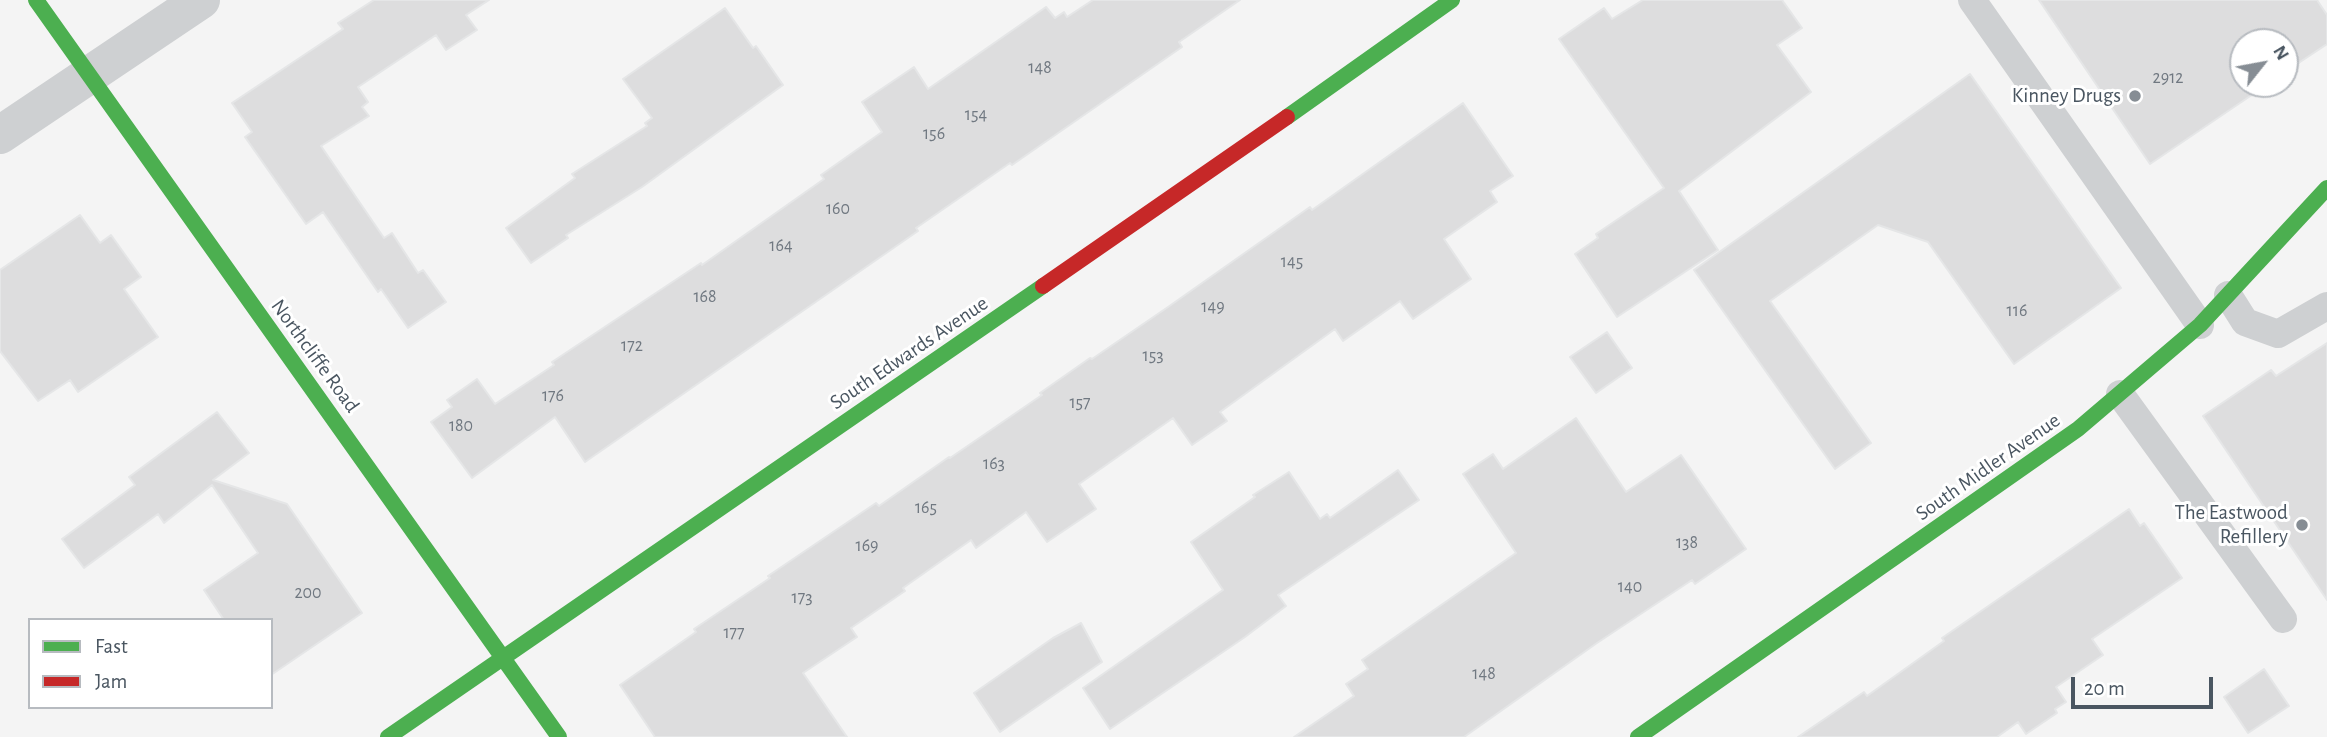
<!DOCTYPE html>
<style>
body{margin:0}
#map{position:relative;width:2327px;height:737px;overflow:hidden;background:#f4f4f4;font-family:"Alegreya Sans",sans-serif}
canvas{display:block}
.legend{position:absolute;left:28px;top:618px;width:245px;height:91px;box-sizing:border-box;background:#fff;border:2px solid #b7bbc0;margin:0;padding:9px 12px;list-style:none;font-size:21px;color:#4a5661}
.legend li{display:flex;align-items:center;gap:14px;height:35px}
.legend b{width:35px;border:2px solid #b7bbc0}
.north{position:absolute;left:2229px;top:28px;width:70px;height:70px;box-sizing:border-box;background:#fff;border:2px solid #b7bbc0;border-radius:50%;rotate:59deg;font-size:19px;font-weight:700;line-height:28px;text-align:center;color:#4a5661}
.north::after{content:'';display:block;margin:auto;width:24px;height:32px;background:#868d94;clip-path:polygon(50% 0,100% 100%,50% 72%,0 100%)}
.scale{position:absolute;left:2071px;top:677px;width:142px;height:32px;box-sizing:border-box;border:4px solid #4a5661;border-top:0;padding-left:9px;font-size:21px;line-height:24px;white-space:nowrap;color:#4a5661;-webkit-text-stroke:5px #fff;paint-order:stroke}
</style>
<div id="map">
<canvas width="2327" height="737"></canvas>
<ul class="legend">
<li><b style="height:9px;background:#4caf50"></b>Fast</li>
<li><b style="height:9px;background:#c62828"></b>Jam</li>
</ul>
<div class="north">N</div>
<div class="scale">20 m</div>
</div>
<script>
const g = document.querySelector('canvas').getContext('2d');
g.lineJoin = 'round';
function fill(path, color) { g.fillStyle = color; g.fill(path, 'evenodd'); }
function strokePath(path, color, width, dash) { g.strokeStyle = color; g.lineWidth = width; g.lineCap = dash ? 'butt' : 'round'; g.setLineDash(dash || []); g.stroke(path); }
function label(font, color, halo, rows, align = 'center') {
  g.font = font + ' "Alegreya Sans",sans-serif'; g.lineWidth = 6; g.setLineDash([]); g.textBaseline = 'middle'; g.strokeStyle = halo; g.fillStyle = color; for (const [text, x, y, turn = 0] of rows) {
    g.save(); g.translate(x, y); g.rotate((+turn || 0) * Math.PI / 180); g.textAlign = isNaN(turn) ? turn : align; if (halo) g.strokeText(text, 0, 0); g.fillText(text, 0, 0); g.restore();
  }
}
const building = new Path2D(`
 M 374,0 L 489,0 L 466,15 L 477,30 L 446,50 L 436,35 L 358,87 L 368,102 L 362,107 L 369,116 L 321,146 L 384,238 L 392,233 L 418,273 L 423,270 L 446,302 L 408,328 L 381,289 L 378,292 L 323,212 L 306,224 L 245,137 L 252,132 L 232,103 L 343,29 L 338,23 Z
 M 1093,0 L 1240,0 L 1179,42 L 1182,47 L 1012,165 L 1010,163 L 916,228 L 918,231 L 585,462 L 555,417 L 472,478 L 431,422 L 452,407 L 447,400 L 477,379 L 495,404 L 554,365 L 552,362 L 701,263 L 702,265 L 824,179 L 821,175 L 882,132 L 862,102 L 914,67 L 928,89 L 1046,7 L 1055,18 L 1064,12 L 1067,17 Z
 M 1643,0 L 1782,0 L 1802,28 L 1777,45 L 1811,92 L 1679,191 L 1718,250 L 1617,317 L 1575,254 L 1598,238 L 1596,234 L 1664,188 L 1559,39 L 1604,8 L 1612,19 Z
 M 2039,0 L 2317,0 L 2327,15 L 2327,44 L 2285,72 L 2285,42 L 2243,42 L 2243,84 L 2268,84 L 2150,164 Z
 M 725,8 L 753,48 L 756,46 L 783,85 L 642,187 L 566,235 L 568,238 L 531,263 L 506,228 L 575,178 L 572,174 L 647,126 L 645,123 L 652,118 L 623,79 Z
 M 1970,74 L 2121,288 L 2014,364 L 1928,242 L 1878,225 L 1770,301 L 1871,443 L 1835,469 L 1694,270 Z
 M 1463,103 L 1513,176 L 1490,191 L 1497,202 L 1444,239 L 1471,279 L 1413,319 L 1400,301 L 1343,341 L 1335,329 L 1220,412 L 1227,421 L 1192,445 L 1173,418 L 1079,484 L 1096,509 L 1047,542 L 1026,512 L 976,548 L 971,540 L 903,588 L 905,591 L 851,628 L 857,637 L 803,673 L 847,737 L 655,737 L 620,685 L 696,632 L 694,629 L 770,578 L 768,576 L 876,503 L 879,506 L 949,457 L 950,458 L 1042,395 L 1040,393 L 1090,358 L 1092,359 L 1168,307 L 1310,207 L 1312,210 Z
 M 80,215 L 100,243 L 111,235 L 141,277 L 124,289 L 158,337 L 78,392 L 70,380 L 38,401 L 0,351 L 0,270 Z
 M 1607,332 L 1632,368 L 1596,393 L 1570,357 Z
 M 2327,343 L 2327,600 L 2203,416 L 2271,370 L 2276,376 Z
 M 217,412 L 249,453 L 213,480 L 287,504 L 362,613 L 271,675 L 271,620 L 224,620 L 204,590 L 258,553 L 212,485 L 164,523 L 158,514 L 84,568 L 62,539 L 135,485 L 129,477 Z
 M 1576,418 L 1626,492 L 1681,455 L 1746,549 L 1695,584 L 1692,580 L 1597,643 L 1464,737 L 1294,737 L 1354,696 L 1346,684 L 1368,669 L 1362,660 L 1516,553 L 1463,474 L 1493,454 L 1503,469 Z
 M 1398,470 L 1419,500 L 1278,595 L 1286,606 L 1245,637 L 1110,729 L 1083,688 L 1223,590 L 1191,542 L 1255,497 L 1253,495 L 1289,472 L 1320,519 L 1327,514 L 1330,518 Z
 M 2129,509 L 2140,526 L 2144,523 L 2182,578 L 2092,639 L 2103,655 L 2056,687 L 2066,702 L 2055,709 L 2057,713 L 2026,734 L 2018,722 L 1997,737 L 1798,737 L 1864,692 L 1867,696 L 1944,641 L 1942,638 Z
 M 1081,623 L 1102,662 L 1000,732 L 974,693 L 1053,638 Z
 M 2264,669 L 2289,706 L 2248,733 L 2224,697 Z`);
const lane = new Path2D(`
 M 1972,0 L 2200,325
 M 2228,295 L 2245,322 L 2278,334 L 2327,306
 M 2120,394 L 2283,619`);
const street = new Path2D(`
 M 0,135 L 201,0`);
const fast = new Path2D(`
 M 36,0 L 559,737
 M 1287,117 L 1452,0
 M 388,737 L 1043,286
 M 1638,737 L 2078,429 L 2200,325 L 2327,188`);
const jam = new Path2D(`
 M 1043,286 L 1287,117`);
const markers = [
 [2135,96,7,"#868d94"],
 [2302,525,7,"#868d94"]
];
const numberNames = [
 ["148",1040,68],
 ["2912",2168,78],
 ["154",976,115],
 ["156",934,134],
 ["160",838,209],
 ["164",781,246],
 ["145",1292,262],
 ["168",705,297],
 ["149",1213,307],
 ["116",2017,311],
 ["172",632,346],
 ["153",1153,356],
 ["176",553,396],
 ["157",1080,403],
 ["180",461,426],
 ["163",994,464],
 ["165",926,508],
 ["138",1687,543],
 ["169",867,546],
 ["140",1630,587],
 ["200",308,593],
 ["173",802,598],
 ["177",734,633],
 ["148",1484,674]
];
const poiNames = [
 ["Kinney Drugs",2121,96],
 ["The Eastwood",2288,513],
 ["Refillery",2288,537]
];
const streetNames = [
 ["South Edwards Avenue",909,353,-34],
 ["Northcliffe Road",315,356,54],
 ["South Midler Avenue",1988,467,-35]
];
fill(building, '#ddddde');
strokePath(building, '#e5e6e7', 2);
strokePath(lane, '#ced0d2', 28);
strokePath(street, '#ced0d2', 38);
strokePath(fast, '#4caf50', 16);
strokePath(jam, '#c62828', 16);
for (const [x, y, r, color] of markers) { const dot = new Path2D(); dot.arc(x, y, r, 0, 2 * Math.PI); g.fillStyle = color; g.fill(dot); strokePath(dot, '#fff', 2.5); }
label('18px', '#707881', null, numberNames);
label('21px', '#4a5661', '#fff', poiNames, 'right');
label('21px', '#4a5661', '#fff', streetNames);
</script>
